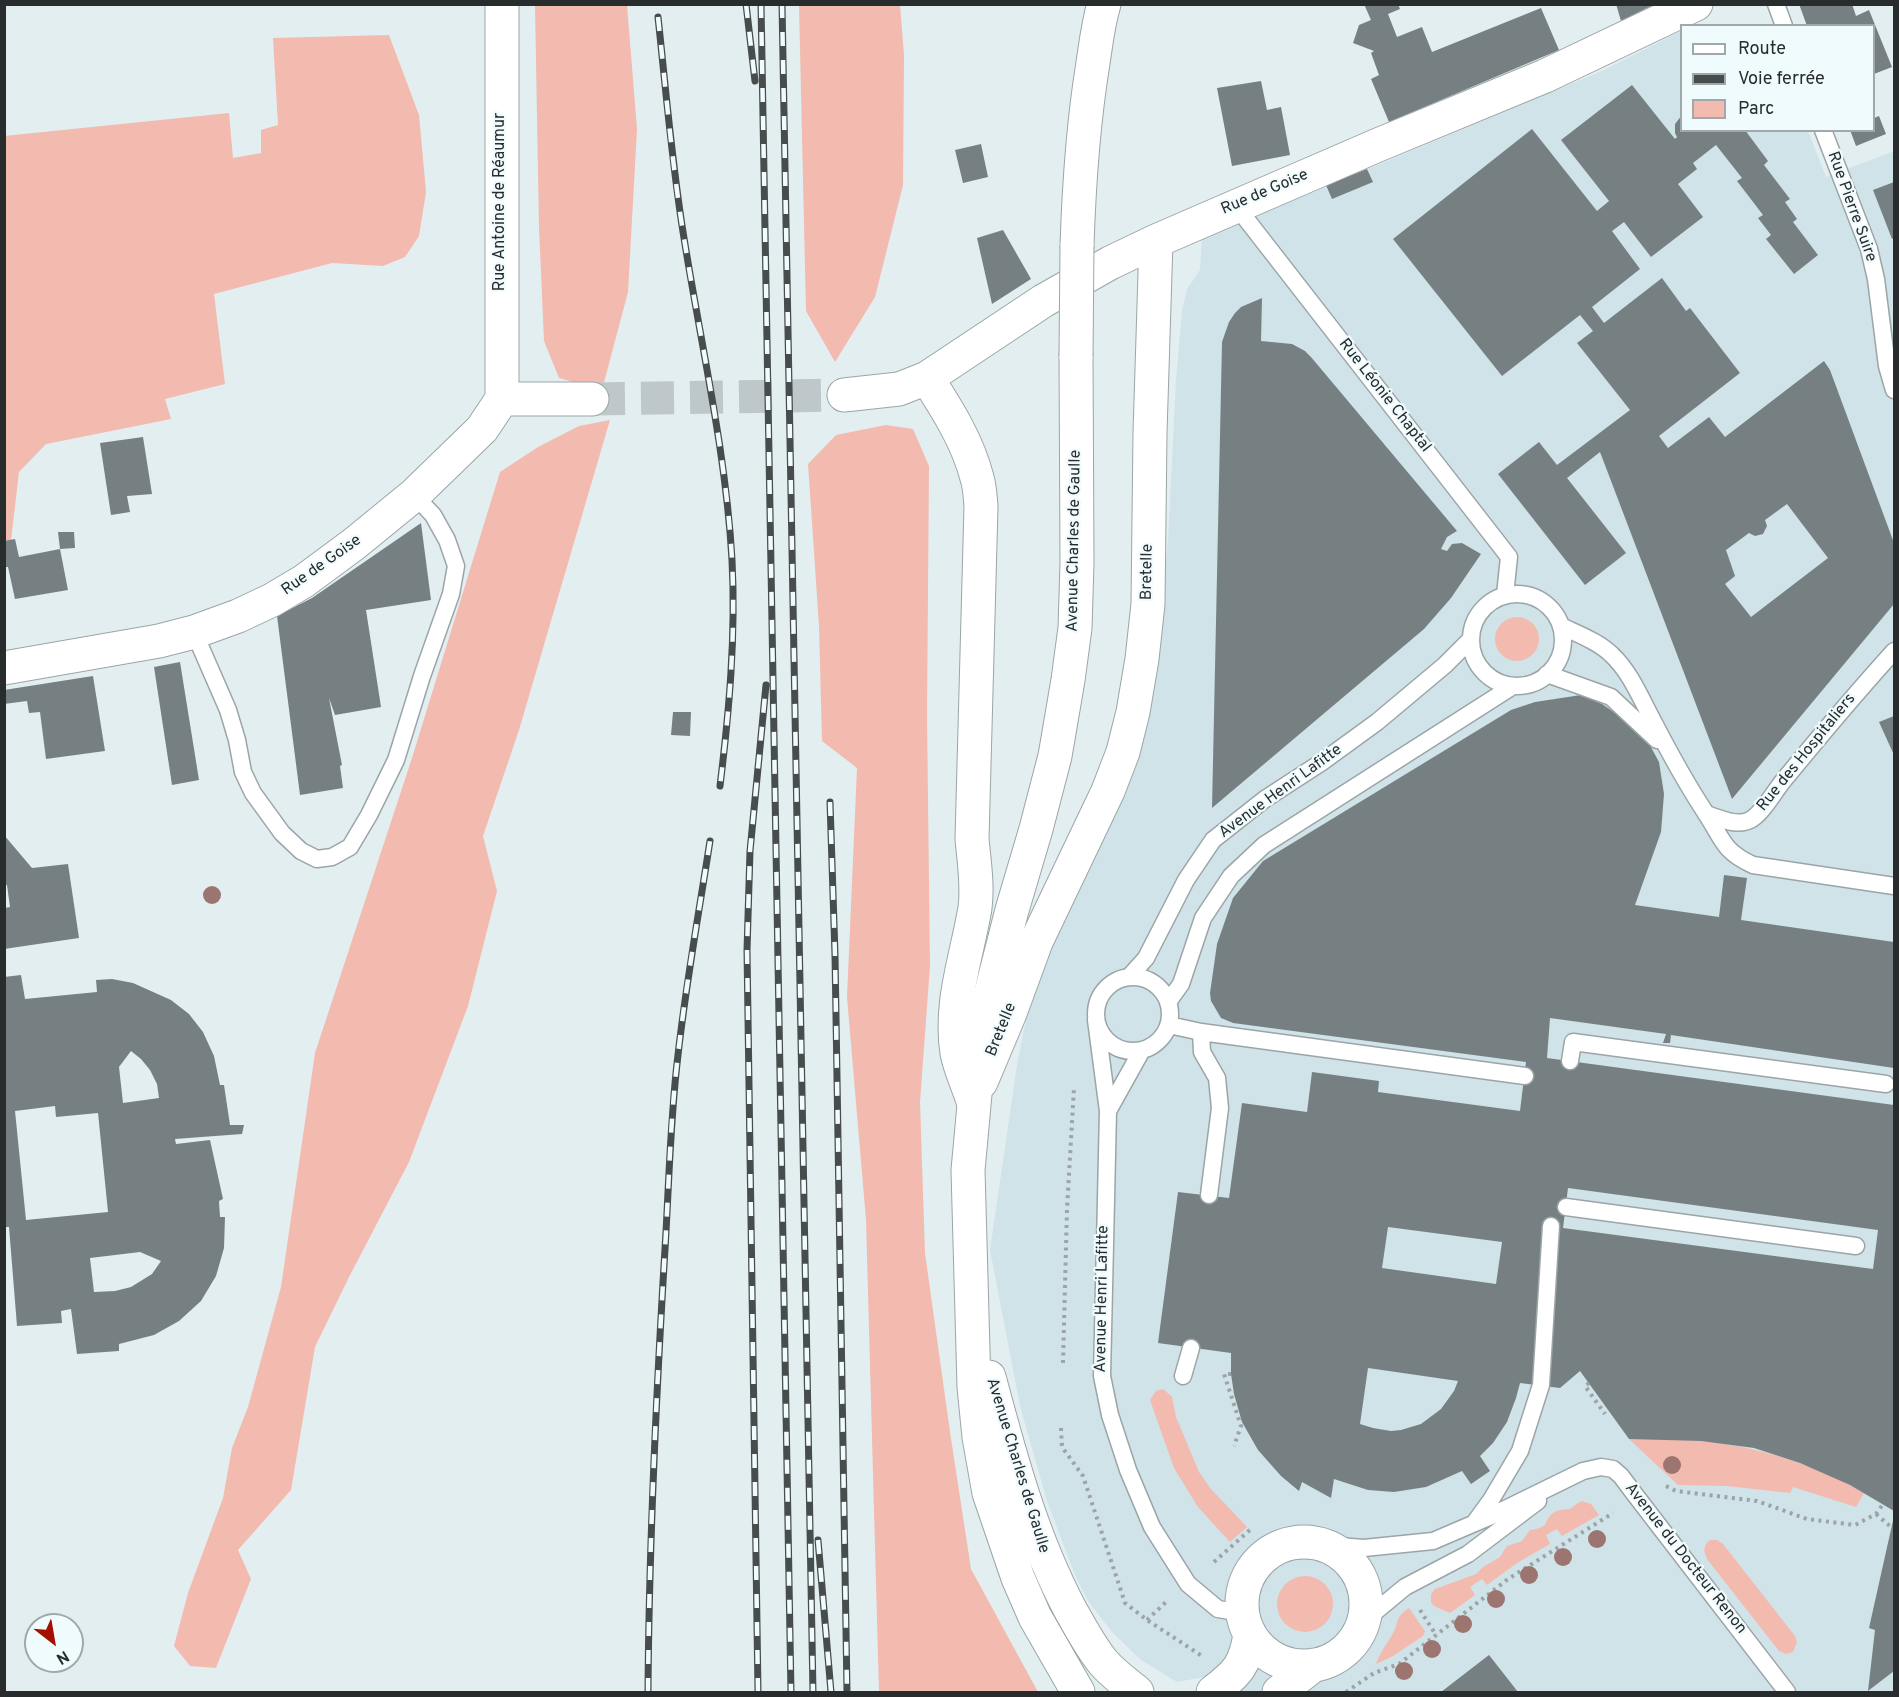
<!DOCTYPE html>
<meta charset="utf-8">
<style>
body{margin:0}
#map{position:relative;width:1899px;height:1697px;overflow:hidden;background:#e3eef1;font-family:Overpass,sans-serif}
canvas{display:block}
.frame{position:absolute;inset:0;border:6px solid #282c2d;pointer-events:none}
.legend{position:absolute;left:1680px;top:24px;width:195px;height:108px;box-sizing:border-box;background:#f0fbfe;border:2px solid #a0a8aa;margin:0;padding:8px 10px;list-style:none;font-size:18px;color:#282c2d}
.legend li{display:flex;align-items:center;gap:12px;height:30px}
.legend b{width:30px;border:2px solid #a0a8aa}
.north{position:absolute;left:24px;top:1613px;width:60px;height:60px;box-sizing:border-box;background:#f0fbfe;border:2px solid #a0a8aa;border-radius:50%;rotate:149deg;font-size:16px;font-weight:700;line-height:24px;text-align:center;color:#282c2d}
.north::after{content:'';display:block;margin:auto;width:21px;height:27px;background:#a41000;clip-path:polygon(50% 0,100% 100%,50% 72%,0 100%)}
</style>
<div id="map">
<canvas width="1899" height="1697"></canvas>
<div class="frame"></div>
<ul class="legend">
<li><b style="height:8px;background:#fff"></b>Route</li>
<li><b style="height:8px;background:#474c4d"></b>Voie ferrée</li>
<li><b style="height:16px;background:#f3baaf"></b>Parc</li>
</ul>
<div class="north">N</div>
</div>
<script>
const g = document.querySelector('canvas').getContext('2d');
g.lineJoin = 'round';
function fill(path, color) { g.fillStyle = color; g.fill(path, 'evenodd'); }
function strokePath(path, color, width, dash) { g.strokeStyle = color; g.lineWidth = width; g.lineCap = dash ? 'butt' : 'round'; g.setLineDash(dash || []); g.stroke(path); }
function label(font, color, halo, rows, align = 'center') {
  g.font = font + ' Overpass,sans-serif'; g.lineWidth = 4.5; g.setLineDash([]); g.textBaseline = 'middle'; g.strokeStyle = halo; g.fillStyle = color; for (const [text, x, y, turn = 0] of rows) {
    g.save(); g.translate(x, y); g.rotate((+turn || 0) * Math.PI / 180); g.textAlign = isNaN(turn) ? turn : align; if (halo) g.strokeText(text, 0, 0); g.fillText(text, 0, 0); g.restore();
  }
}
const built = new Path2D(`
 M 1681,31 L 1682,130 L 1808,131 L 1826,177 L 1894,151 L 1894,1692 L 1243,1692 L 1230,1680 L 1214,1675 L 1177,1682 L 1141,1660 L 1112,1632 L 1088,1601 L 1075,1575 L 1047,1501 L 1020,1406 L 990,1250 L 1017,1065 L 1031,995 L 1075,891 L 1120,806 L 1147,727 L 1160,636 L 1168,540 L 1176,380 L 1182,311 L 1187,289 L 1200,270 L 1202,239 L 1604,70 Z`);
const green = new Path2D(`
 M 535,5 L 627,5 L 637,129 L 628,292 L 602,390 L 559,378 L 544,341 L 539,227 Z
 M 799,5 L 900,5 L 904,55 L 903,185 L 875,297 L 835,362 L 806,311 Z
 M 389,35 L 419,115 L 426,192 L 419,236 L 405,257 L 383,266 L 332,263 L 214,294 L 225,384 L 165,399 L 171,419 L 46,444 L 19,472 L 11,540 L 5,541 L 4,136 L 229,113 L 233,158 L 261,153 L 261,130 L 278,125 L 273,38 Z
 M 610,420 L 519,730 L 483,836 L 497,891 L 468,1006 L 409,1162 L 348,1279 L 315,1347 L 291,1490 L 238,1550 L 251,1579 L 216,1668 L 190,1666 L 174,1646 L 188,1593 L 223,1498 L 232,1448 L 248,1407 L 281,1287 L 315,1053 L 412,758 L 500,472 L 538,447 L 579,426 Z
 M 886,425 L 913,429 L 929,466 L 927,715 L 930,966 L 920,1102 L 925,1253 L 950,1432 L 971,1569 L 1038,1692 L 879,1692 L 866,1220 L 847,997 L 857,768 L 822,741 L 819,626 L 808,464 L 836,435 Z
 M1495 639a22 22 0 1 1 44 0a22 22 0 1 1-44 0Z
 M 1163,1389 L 1172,1397 L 1176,1417 L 1199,1472 L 1210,1488 L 1247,1527 L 1230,1542 L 1198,1507 L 1174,1468 L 1150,1400 L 1156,1391 Z
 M 1629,1439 C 1653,1439 1678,1438 1702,1441 C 1759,1447 1815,1464 1864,1493 L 1856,1507 L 1793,1487 L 1790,1493 L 1727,1486 L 1678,1485 Z
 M 1582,1501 L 1591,1504 L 1599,1515 L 1562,1536 L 1557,1529 L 1546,1535 L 1550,1544 L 1517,1563 L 1487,1585 L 1482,1579 L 1470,1587 L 1475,1595 L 1450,1613 L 1434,1606 L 1431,1602 L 1431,1594 L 1435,1589 L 1476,1574 L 1483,1567 L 1500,1557 L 1507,1546 L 1522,1541 L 1530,1530 C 1553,1527 1542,1519 1555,1512 C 1560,1509 1565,1510 1570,1509 C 1573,1507 1577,1503 1582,1501 Z
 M 1710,1540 L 1717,1540 L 1723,1544 L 1795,1636 L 1797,1642 L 1793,1652 L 1786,1654 L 1779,1651 L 1707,1559 L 1704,1550 L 1706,1544 Z
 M1277 1604a28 28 0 1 1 56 0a28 28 0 1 1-56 0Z
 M 1409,1608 L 1425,1631 L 1423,1636 L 1393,1656 L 1376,1664 C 1380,1653 1386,1645 1392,1635 C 1400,1622 1393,1619 1409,1608 Z`);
const building = new Path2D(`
 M 1364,4 L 1398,4 L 1400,9 L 1388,14 L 1397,37 L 1422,27 L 1432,52 L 1541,8 L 1559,50 L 1389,122 L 1371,79 L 1379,75 L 1371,53 L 1374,51 L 1353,43 L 1359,25 L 1371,20 Z
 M 1616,4 L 1655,4 L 1621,21 Z
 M 1799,4 L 1852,4 L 1856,16 L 1869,10 L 1892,67 L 1874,74 L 1874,26 L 1807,26 Z
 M 1261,81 L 1267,110 L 1281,107 L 1290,155 L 1232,166 L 1217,88 Z
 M 1632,85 L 1675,139 L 1677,137 L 1675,133 L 1675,124 L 1682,115 L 1682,130 L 1745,130 L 1768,161 L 1764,165 L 1790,199 L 1785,202 L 1797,219 L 1793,222 L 1818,255 L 1794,274 L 1766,239 L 1771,235 L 1758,218 L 1763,215 L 1737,181 L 1742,178 L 1716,145 L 1693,163 L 1697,169 L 1678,184 L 1703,217 L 1651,257 L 1624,222 L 1612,231 L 1640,269 L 1592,307 L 1604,323 L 1662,278 L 1686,311 L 1690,308 L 1740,373 L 1659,436 L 1668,448 L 1709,417 L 1725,437 L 1824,361 L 1830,370 L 1894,543 L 1894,604 L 1732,799 L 1600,452 L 1567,478 L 1626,553 L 1585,585 L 1498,474 L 1539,442 L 1557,465 L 1630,410 L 1577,343 L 1593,331 L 1580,315 L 1502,376 L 1393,239 L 1532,129 L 1597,211 L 1609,201 L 1561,140 ZM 1787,504 L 1828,558 L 1751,617 L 1725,584 L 1735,576 L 1726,550 L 1749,533 L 1755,536 L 1763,534 L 1767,526 L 1765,520 Z
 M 1879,116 L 1886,134 L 1856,146 L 1850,130 L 1874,130 L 1874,118 Z
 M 981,144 L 988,177 L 963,183 L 955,150 Z
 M 1367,169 L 1373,182 L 1332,199 L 1326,185 Z
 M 1894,182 L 1894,238 L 1892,239 L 1873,190 Z
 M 1003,230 L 1031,279 L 992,304 L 977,238 Z
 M 1262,298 L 1261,341 L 1292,344 L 1305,351 L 1311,357 L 1457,531 L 1447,537 L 1441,549 L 1447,551 L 1452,544 L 1462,543 L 1481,554 L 1451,598 L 1424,629 L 1212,808 L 1222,342 L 1229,322 L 1235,313 L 1241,307 Z
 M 143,437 L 152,494 L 127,496 L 130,512 L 111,515 L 100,443 Z
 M 421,523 L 431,600 L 366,610 L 381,707 L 335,715 L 329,698 L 342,765 L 340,766 L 343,788 L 300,795 L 277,616 L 312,598 Z
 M 58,532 L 74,532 L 75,548 L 60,549 Z
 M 15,539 L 19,557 L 60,549 L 68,590 L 15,599 L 8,567 L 4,567 L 4,541 Z
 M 180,662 L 199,780 L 172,785 L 154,667 Z
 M 93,676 L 105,751 L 46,759 L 40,712 L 29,713 L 27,701 L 4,704 L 4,690 Z
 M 1581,695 L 1602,704 L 1625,720 L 1646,738 L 1659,762 L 1664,794 L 1661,832 L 1635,905 L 1719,917 L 1724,875 L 1747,878 L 1741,920 L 1894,942 L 1894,1068 L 1671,1035 L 1670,1043 L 1663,1043 L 1666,1034 L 1550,1018 L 1547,1058 L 1894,1105 L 1894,1511 L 1850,1485 L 1800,1463 L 1754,1448 L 1701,1441 L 1629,1439 L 1580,1371 L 1560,1388 L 1520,1383 L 1516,1398 L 1507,1422 L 1493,1443 L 1480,1456 L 1490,1471 L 1471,1484 L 1462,1471 L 1426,1487 L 1394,1492 L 1368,1490 L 1334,1479 L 1331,1498 L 1302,1482 L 1299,1491 L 1281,1476 L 1258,1450 L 1242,1422 L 1234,1394 L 1231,1374 L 1231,1353 L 1158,1343 L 1178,1192 L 1229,1198 L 1242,1103 L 1307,1112 L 1312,1072 L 1379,1081 L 1378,1092 L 1520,1111 L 1526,1062 L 1233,1023 L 1221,1018 L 1211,1001 L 1210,993 L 1217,944 L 1233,898 L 1263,861 L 1511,710 L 1535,702 ZM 1568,1188 L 1878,1230 L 1873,1269 L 1563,1228 ZM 1388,1227 L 1502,1242 L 1496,1284 L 1382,1268 ZM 1368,1368 L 1458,1381 L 1454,1391 L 1441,1409 L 1421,1424 L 1401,1430 L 1391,1431 L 1373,1428 L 1360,1424 Z
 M 673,712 L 691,712 L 690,736 L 671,735 Z
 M 1894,716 L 1894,755 L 1879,722 Z
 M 4,835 L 32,868 L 68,864 L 79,938 L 4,949 L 4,908 L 10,907 L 7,885 L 4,885 Z
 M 21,975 L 25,999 L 97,992 L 96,980 L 112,979 L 133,983 L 171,1000 L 189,1014 L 203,1032 L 214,1056 L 220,1085 L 224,1085 L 230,1125 L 244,1125 L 242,1134 L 175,1139 L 176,1144 L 210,1140 L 223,1199 L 219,1201 L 220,1217 L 225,1217 L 224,1248 L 216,1276 L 201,1301 L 179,1321 L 154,1335 L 119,1344 L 119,1351 L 77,1354 L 71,1309 L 61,1311 L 62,1323 L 17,1326 L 9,1227 L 4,1227 L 4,977 ZM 131,1051 L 141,1059 L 150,1070 L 157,1084 L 159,1098 L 123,1103 L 119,1067 ZM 55,1106 L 56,1117 L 98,1113 L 108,1212 L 26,1220 L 15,1111 ZM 140,1252 L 161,1261 L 152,1274 L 131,1287 L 115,1291 L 94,1292 L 90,1258 Z
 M 1894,1516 L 1894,1671 L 1868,1691 L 1875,1630 L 1869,1628 Z
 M 1489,1655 L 1518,1692 L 1441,1692 Z`);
const streetTunnel = new Path2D(`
 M 592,399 L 844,395`);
const path = new Path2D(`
 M 1063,1363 L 1067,1209 L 1074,1088
 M 1231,1374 L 1224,1374 L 1241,1426 L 1234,1446
 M 1589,1383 L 1585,1386 L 1605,1414
 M 1061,1428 L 1062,1447 L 1083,1476 L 1125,1603 L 1147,1620 L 1202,1656
 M 1666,1486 L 1676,1491 L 1757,1501 L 1807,1519 L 1855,1525 L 1876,1514 L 1883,1504
 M 1876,1514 L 1891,1527
 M 1214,1562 L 1251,1529
 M 1420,1610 L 1436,1635
 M 1147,1620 L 1166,1602
 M 1346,1692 L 1374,1673 L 1399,1664 L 1508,1579 L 1613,1513`);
const lane = new Path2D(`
 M 1776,4 L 1784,26
 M 1823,130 L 1869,249 L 1876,279 L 1887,366 L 1894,390
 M 1236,206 L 1509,557 L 1505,595
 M1471 640a46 46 0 1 1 92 0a46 46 0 1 1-92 0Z
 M 1561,626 C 1578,634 1599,642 1612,655 C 1631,673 1641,699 1653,721 C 1669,752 1686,783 1705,812 C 1723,839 1722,851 1753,865 L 1894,886
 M 194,632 L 228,710 L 237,740 L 243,772 L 253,793 L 282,833 L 301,851 L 317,859 L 332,857 L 350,847 L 369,815 L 396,760 L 422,676 L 451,594 L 456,566 L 447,540 L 433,515 L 414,495
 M 1547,674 L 1611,697 L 1657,740
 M 1706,814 C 1719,818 1737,827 1750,820 C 1762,814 1774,792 1783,781 C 1819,737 1856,693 1894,651
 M 1129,977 L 1146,958 L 1186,880 L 1213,840 L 1265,799 L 1322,762 L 1377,722 L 1445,665 L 1471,639
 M1096 1014a37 37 0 1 1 74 0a37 37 0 1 1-74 0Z
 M 1168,1002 L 1181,984 L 1203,918 L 1231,876 L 1264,845 L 1513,686
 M 1096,1020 L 1108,1111 L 1102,1376 L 1110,1415 L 1128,1470 L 1152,1527 L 1188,1584 L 1218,1609 L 1242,1613
 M 1169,1025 L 1201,1032 L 1202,1052 L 1217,1078 L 1220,1108 L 1209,1195
 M 1201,1032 L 1525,1076
 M 1570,1061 L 1573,1042 L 1886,1084
 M 1108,1111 L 1142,1050
 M 1566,1207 L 1856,1246
 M 1183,1376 L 1191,1348
 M 1475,1522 L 1491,1500 L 1520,1451 L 1541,1385 L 1551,1226
 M 1325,1545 L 1364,1548 L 1433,1541 L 1489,1517 L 1583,1471 L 1601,1467 L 1613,1469 L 1621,1476 L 1636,1496 L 1787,1692
 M 1364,1621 L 1405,1587 L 1468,1554 L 1538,1501`);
const street = new Path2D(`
 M 502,4 L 502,399
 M 927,378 C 947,409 968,442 977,478 C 980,487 980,497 981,506 L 972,839 C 974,861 978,885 975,908 C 967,956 949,1003 957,1053 C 960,1069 968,1085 973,1101
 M 844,395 L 899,389 L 927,378 L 1043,301 L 1110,263 L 1156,241 L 1378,145 L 1545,76 L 1696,4
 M 502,399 L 592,399
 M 4,668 L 159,641 L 194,632 L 238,616 L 272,600 L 304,581 L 354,544 L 414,495 L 482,429 L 502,399
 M 981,1082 L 1010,1013 L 1036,942 L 1108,791 L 1123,752 L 1133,712 L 1142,659 L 1148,604 L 1150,433 L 1156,241
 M1242 1604a62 62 0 1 1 124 0a62 62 0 1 1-124 0Z
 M 1213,1692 C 1238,1673 1245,1665 1250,1635
 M 1279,1692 L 1314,1665`);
const secondary = new Path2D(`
 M 1077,246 C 1079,184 1083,124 1093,63 C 1096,43 1098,24 1104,4
 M 1076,356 L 1077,563 L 1075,628 L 1068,680 L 1055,756 L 1036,829 L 1012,910 L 991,992 L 979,1051 L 968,1170 L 974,1387 L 979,1437 L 989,1493 L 1018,1578 L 1035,1617 L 1078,1692
 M 989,1377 C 1010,1456 1032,1538 1071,1611 C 1081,1628 1090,1646 1103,1662 C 1112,1673 1126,1683 1137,1692`);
const rail = new Path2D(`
 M 746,4 L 755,81
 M 761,4 L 791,1692
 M 782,4 L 813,1692
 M 658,17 C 666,91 672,165 684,238 C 701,345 726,452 732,560 C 736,636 729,712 720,786
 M 830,802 L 835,955 L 847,1692
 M 818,1540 L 831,1692
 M 648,1692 C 649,1544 656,1397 665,1249 C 669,1185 670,1120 678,1055 C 686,983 699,912 710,841
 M 758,1692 L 747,950 L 750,851 L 766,685`);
const secondaryBridge = new Path2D(`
 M 1076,356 L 1077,246`);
const trees = [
 [212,895],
 [1672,1465],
 [1597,1539],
 [1563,1557],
 [1529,1575],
 [1496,1599],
 [1463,1624],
 [1432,1649],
 [1404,1671]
];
const streetNames = [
 ["Rue de Goise",1265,193,-23],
 ["Rue Antoine de Réaumur",501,202,-90],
 ["Rue Pierre Suire",1851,207,70],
 ["Rue Léonie Chaptal",1384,396,52],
 ["Avenue Charles de Gaulle",1075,541,-89],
 ["Rue de Goise",322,566,-35],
 ["Bretelle",1148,572,-89],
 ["Rue des Hospitaliers",1807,753,-51],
 ["Avenue Henri Lafitte",1281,792,-36],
 ["Bretelle",1002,1030,-68],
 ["Avenue Henri Lafitte",1103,1299,-89],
 ["Avenue Charles de Gaulle",1017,1466,73],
 ["Avenue du Docteur Renon",1685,1559,52]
];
fill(built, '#d0e3e8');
fill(green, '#f3baaf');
fill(building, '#768082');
strokePath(streetTunnel, '#bec7ca', 33, [33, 16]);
strokePath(lane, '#9ba5a8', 19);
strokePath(street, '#9ba5a8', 35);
strokePath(secondary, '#9ba5a8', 35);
strokePath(path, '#9ca4a6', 4, [3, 4.5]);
strokePath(lane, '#fff', 16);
strokePath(street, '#fff', 33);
strokePath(secondary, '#fff', 33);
strokePath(rail, '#474c4d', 7);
strokePath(rail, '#f0fbfe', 4.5, [14]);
strokePath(secondaryBridge, '#9ba5a8', 35, []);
strokePath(secondaryBridge, '#fff', 33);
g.fillStyle = '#9c7571';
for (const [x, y] of trees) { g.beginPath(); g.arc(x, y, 9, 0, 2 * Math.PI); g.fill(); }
label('16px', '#282c2d', '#f0fbfe', streetNames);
</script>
